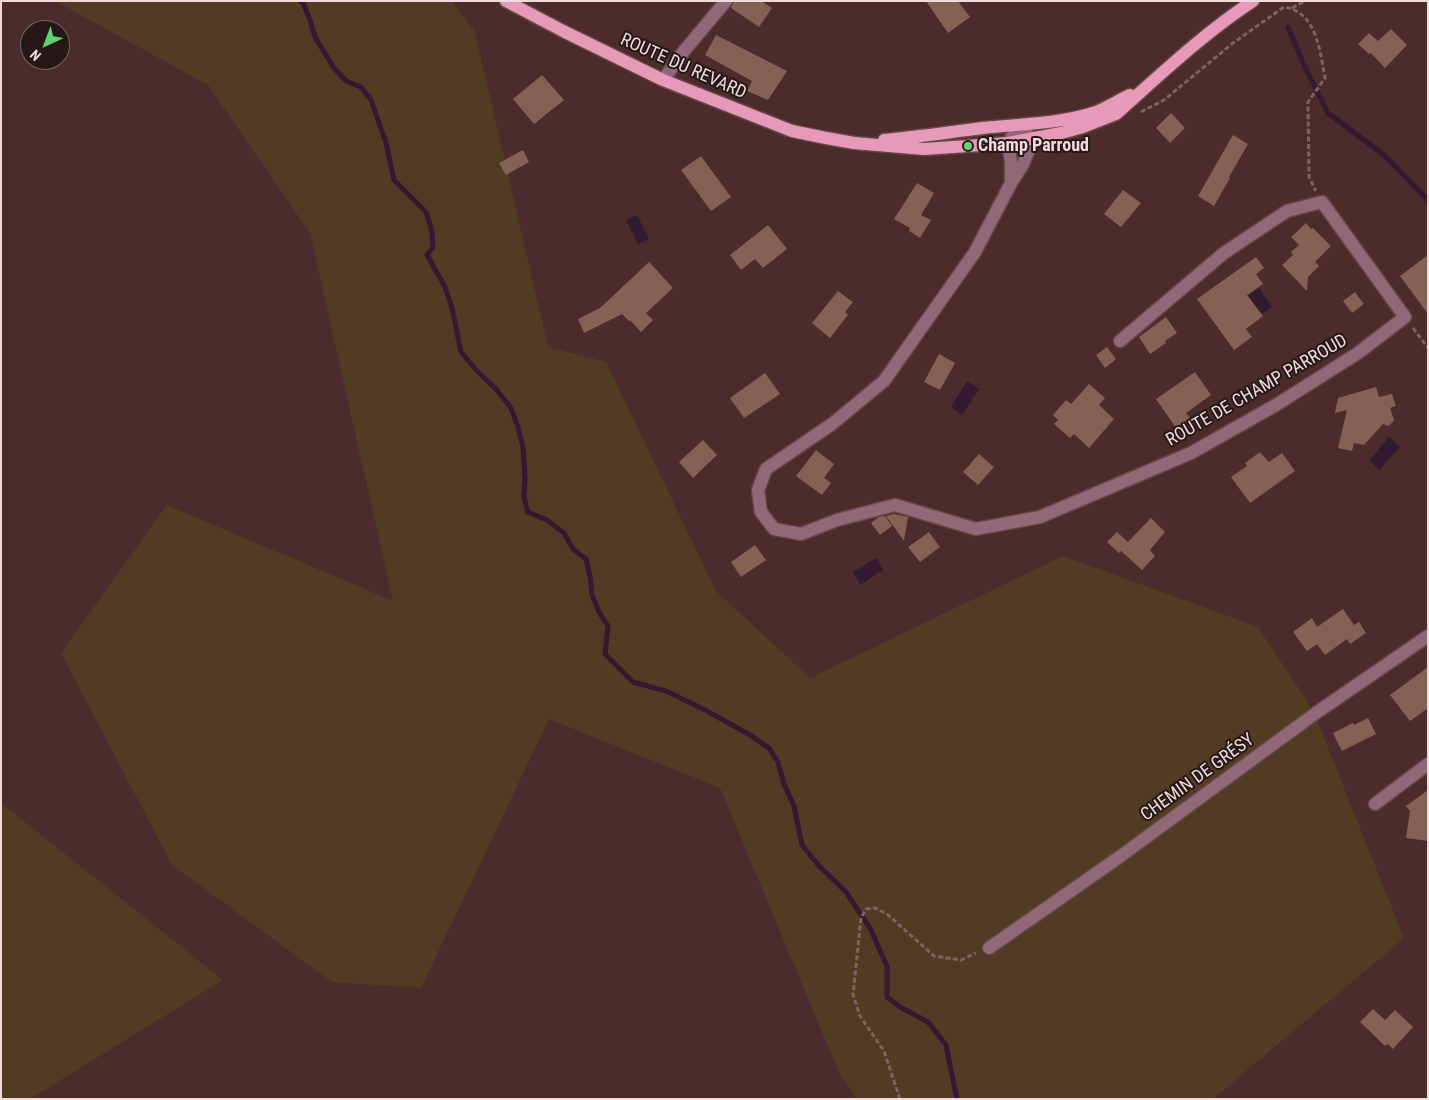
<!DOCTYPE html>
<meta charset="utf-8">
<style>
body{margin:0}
#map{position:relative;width:1429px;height:1100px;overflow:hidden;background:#4b2b2b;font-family:"Roboto Condensed",sans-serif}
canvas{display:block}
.frame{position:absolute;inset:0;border:2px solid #f0dada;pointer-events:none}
.north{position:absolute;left:20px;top:20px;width:50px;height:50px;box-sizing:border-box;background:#271818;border:1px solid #766;border-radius:50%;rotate:223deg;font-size:14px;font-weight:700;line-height:20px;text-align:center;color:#f0dada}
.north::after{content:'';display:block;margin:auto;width:18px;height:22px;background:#5dd56c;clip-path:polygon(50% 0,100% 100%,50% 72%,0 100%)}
</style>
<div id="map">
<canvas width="1429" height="1100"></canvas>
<div class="frame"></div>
<div class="north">N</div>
</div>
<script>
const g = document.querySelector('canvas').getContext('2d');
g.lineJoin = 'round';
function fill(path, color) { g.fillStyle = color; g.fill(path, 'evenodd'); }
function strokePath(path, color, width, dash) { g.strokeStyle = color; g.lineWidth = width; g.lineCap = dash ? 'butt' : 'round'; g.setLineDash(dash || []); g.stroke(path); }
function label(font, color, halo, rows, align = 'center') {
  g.font = font + ' "Roboto Condensed",sans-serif'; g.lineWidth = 4; g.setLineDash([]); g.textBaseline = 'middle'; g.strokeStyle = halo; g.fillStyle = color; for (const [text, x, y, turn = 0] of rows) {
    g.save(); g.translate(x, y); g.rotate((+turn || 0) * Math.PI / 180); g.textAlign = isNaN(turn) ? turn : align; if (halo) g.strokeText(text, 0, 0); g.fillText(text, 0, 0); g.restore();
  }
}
const green = new Path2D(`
 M 55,1 L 452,1 L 475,32 L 548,347 L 606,362 L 716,591 L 810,678 L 1063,556 L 1258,627 L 1313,710 L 1404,938 L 1213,1099 L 857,1099 L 840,1075 L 720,788 L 549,719 L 421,988 L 332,982 L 172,865 L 61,653 L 167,505 L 393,601 L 310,233 L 208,85 Z
 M 1,803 L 223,980 L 30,1099 L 1,1099 Z`);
const water = new Path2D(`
 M 637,215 L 649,239 L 638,244 L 626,220 Z
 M 1259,288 L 1272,307 L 1262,314 L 1248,296 Z
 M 967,381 L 979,389 L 962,415 L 951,407 Z
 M 1389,437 L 1400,447 L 1379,470 L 1370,460 Z
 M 876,558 L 883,570 L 860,585 L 853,572 Z`);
const stream = new Path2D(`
 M 300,1 L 303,3 L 310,20 L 315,37 L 334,68 L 346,81 L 361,87 L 371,100 L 386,143 L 394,180 L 426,212 L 432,231 L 433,247 L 427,255 L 445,287 L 452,308 L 461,352 L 477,371 L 496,389 L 511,408 L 518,427 L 523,447 L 525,479 L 524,497 L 528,512 L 547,520 L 564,533 L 573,549 L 586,559 L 590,576 L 592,595 L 599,612 L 608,626 L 605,654 L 633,682 L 666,691 L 705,710 L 750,735 L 769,748 L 778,762 L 784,784 L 794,806 L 802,845 L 819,866 L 846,892 L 870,928 L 887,966 L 887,997 L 900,1007 L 928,1022 L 946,1045 L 957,1099
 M 1288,27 L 1304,65 L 1328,113 L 1384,155 L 1428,200`);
const building = new Path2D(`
 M 734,1 L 761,1 L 772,8 L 759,27 L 731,8 Z
 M 926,1 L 958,1 L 970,17 L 948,33 Z
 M 1391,29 L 1407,45 L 1385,68 L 1371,53 L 1369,54 L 1358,44 L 1369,33 L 1378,41 Z
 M 716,35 L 787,71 L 768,100 L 747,91 L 752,81 L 705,55 Z
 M 542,75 L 564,100 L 534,124 L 513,99 Z
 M 1171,113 L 1185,128 L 1170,143 L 1156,128 Z
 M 1233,135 L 1248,144 L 1229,177 L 1230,178 L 1214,206 L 1198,196 Z
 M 523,150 L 529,162 L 506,175 L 499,163 Z
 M 701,156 L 731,197 L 711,211 L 681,170 Z
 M 917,183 L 934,193 L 921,215 L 931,220 L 920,238 L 909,231 L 910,228 L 894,219 Z
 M 1123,190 L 1141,203 L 1121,227 L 1104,214 Z
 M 1306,223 L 1311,229 L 1313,228 L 1331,246 L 1315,262 L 1319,266 L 1308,277 L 1307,291 L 1282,265 L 1293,255 L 1291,252 L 1299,245 L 1291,237 Z
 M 768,225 L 787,249 L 763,268 L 755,259 L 741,270 L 730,255 Z
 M 1428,255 L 1428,314 L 1400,276 Z
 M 1256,257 L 1264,268 L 1256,274 L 1263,284 L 1247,295 L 1263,316 L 1246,329 L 1252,337 L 1234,350 L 1197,299 Z
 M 649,262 L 673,288 L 646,313 L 653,320 L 641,332 L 630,320 L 629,321 L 622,314 L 584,333 L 578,319 L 600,308 Z
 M 838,291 L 853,302 L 845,312 L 848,315 L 830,338 L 812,323 Z
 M 1355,292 L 1364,304 L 1352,313 L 1343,301 Z
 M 1166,317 L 1177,333 L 1165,341 L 1166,343 L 1150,354 L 1139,337 Z
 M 1107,347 L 1116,359 L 1105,368 L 1096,355 Z
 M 939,354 L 955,363 L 940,390 L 924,382 Z
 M 1195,372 L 1211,395 L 1186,413 L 1190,418 L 1176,428 L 1156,399 Z
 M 765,373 L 780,394 L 744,418 L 730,398 Z
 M 1089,384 L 1105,398 L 1099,405 L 1114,419 L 1089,448 L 1074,434 L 1070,438 L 1054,424 L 1058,420 L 1053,415 L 1066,400 L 1071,404 Z
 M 1376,387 L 1379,397 L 1392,394 L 1396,406 L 1390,408 L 1394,420 L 1389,426 L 1383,424 L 1364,445 L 1354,443 L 1352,451 L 1338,448 L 1347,410 L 1335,413 L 1338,398 Z
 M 703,440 L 717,455 L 693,478 L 679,462 Z
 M 816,450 L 834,464 L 824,478 L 831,483 L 822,495 L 796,476 Z
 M 1260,452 L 1269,462 L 1282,453 L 1295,471 L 1250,503 L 1231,477 L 1247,466 L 1245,463 Z
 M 979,454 L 994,467 L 978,485 L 963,472 Z
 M 894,514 L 908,517 L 904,541 L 886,516 Z
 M 885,516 L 892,526 L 880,535 L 871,523 L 879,517 Z
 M 1151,518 L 1165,532 L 1150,550 L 1155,556 L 1142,570 L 1121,551 L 1119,553 L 1107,542 L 1117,532 L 1128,542 Z
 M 929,532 L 940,547 L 920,562 L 908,547 Z
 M 755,545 L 766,560 L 741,577 L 731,562 Z
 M 1343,609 L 1354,625 L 1359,622 L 1366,633 L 1350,644 L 1347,639 L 1325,655 L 1317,644 L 1307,651 L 1293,632 L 1312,618 L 1317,627 Z
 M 1428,667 L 1428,708 L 1410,721 L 1390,695 Z
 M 1368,718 L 1376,734 L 1342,751 L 1333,733 L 1353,723 L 1354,725 Z
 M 1428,790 L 1428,841 L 1406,838 L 1410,811 L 1406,806 Z
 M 1373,1009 L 1385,1020 L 1395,1010 L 1413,1027 L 1393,1049 L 1388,1044 L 1385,1046 L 1360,1022 Z`);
const path = new Path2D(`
 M 1292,8 L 1305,1
 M 1141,112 L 1164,100 L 1233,43 L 1284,7 C 1317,12 1320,52 1325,78 L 1308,102 L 1309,177 L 1316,191
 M 1413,328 L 1428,348
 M 900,1099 L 884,1051 L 860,1016 L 853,995 L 861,918 L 866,909 L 875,908 L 887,914 L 934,956 L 961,960 L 976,953`);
const minor = new Path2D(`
 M 663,80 L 684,51 L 726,1
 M 1011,183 L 1011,162 L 1008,143 L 1020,125 L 1031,139 L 1031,145 L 1022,166 L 1011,183 L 975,252 L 884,381 L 832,424 L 766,469 L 758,490 L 761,512 L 774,529 L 801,534 L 837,520 L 895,505 L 976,529 L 1040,517 L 1191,453 L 1276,405 L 1358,353 L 1405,317 L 1322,202 L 1287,211 L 1224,253 L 1120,341
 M 1375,804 L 1428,764
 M 989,948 L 1118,858 L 1316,713 L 1428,636`);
const major = new Path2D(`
 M 506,1 L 565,32 L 663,80 L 792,131 L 826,138 L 854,143 L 924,149 L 968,146 L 1008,143 L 1061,133 L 1083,127 L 1116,114 C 1160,75 1204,33 1253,1
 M 884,140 C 917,137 950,132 983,128 C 1019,124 1061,124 1096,112 C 1108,107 1119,100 1130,95`);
const markers = [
 [968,146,5,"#5dd56c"]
];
const streetNames = [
 ["ROUTE DU REVARD",683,67,24],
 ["ROUTE DE CHAMP PARROUD",1257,391,-30],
 ["CHEMIN DE GRÉSY",1198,778,-36]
];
const poiNames = [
 ["Champ Parroud",978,146]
];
fill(green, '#513c23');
fill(water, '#331932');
strokePath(stream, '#331932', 5);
fill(building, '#826254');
strokePath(minor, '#654747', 15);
strokePath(major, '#654747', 15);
strokePath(path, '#7e6161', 3, [5, 2.5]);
strokePath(minor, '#8f6977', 12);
strokePath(major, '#e799b8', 12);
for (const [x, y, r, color] of markers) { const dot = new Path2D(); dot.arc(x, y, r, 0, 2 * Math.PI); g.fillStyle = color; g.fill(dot); strokePath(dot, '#271818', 2); }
label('18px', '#f0dada', '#271818', streetNames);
label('bold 18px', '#f0dada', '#271818', poiNames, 'left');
</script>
